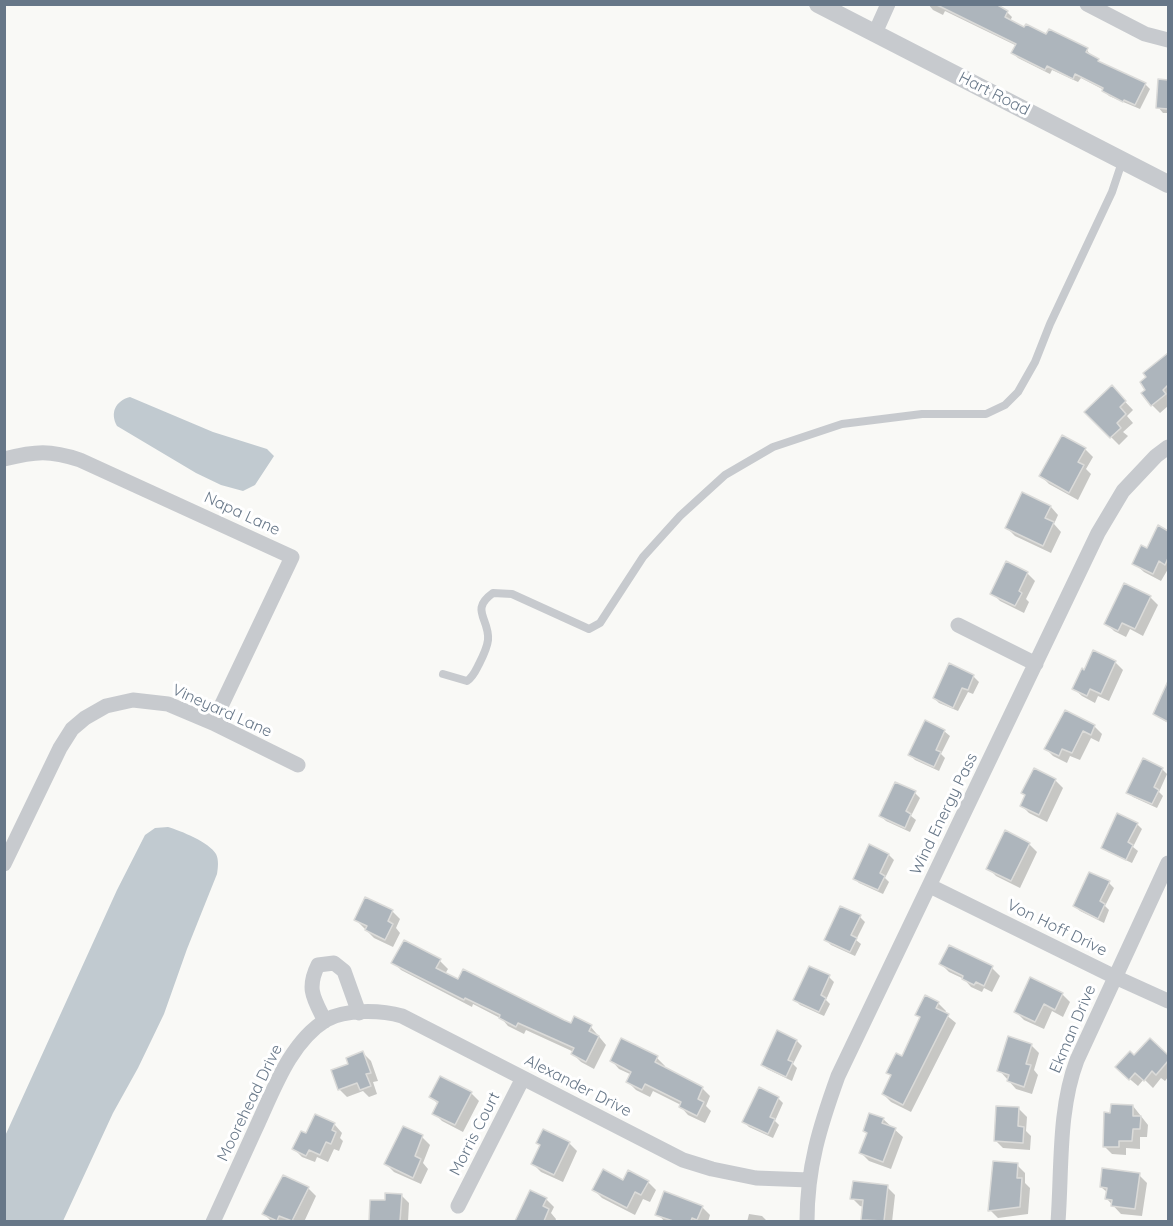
<!DOCTYPE html>
<style>
body{margin:0}
#map{position:relative;width:1173px;height:1226px;overflow:hidden;background:#f9f9f6;font-family:Quicksand,sans-serif}
canvas{display:block}
.frame{position:absolute;inset:0;border:6px solid #677788;pointer-events:none}
</style>
<div id="map">
<canvas width="1173" height="1226"></canvas>
<div class="frame"></div>
</div>
<script>
const g = document.querySelector('canvas').getContext('2d');
g.lineJoin = 'round';
function fill(path, color) { g.fillStyle = color; g.fill(path, 'evenodd'); }
function strokePath(path, color, width, dash) { g.strokeStyle = color; g.lineWidth = width; g.lineCap = dash ? 'butt' : 'round'; g.setLineDash(dash || []); g.stroke(path); }
function label(font, color, halo, rows, align = 'center') {
  g.font = font + ' Quicksand,sans-serif'; g.lineWidth = 6; g.setLineDash([]); g.textBaseline = 'middle'; g.strokeStyle = halo; g.fillStyle = color; for (const [text, x, y, turn = 0] of rows) {
    g.save(); g.translate(x, y); g.rotate((+turn || 0) * Math.PI / 180); g.textAlign = isNaN(turn) ? turn : align; if (halo) g.strokeText(text, 0, 0); g.fillText(text, 0, 0); g.restore();
  }
}
const water = new Path2D(`
 M 130,397 L 213,432 L 267,449 L 274,456 L 255,485 L 243,491 L 221,485 L 196,473 L 117,426 C 110,413 115,401 130,397 Z
 M 168,827 C 181,831 209,842 216,854 C 219,860 218,868 217,874 L 187,949 L 164,1014 L 138,1068 L 113,1113 L 63,1221 L 5,1221 L 5,1136 L 117,890 L 145,835 L 155,828 Z`);
const shadow = new Path2D(`
 M 928,4 L 979,4 L 1007,12 L 1012,17 L 1010,21 L 1025,29 L 1087,50 L 1091,56 L 1103,65 L 1145,84 L 1150,89 L 1140,109 L 1109,96 L 1104,90 L 1081,78 L 1078,82 L 1052,70 L 1050,74 L 1018,58 L 1013,53 L 1017,46 L 945,11 L 943,15 L 933,10 Z
 M 1160,81 L 1168,82 L 1168,113 L 1163,113 L 1158,107 Z
 M 1167,356 L 1168,358 L 1168,406 L 1160,413 L 1152,405 Z
 M 1112,388 L 1133,410 L 1127,416 L 1133,423 L 1123,432 L 1128,436 L 1119,445 L 1086,412 Z
 M 1085,449 L 1093,457 L 1086,469 L 1091,474 L 1078,500 L 1049,484 L 1041,476 Z
 M 1051,507 L 1058,515 L 1054,524 L 1061,532 L 1051,553 L 1015,536 L 1007,528 Z
 M 1158,527 L 1168,532 L 1168,569 L 1161,581 L 1144,572 L 1135,564 L 1147,550 Z
 M 1027,573 L 1035,581 L 1026,599 L 1029,602 L 1024,613 L 1000,601 L 992,593 Z
 M 1150,597 L 1158,605 L 1143,636 L 1130,629 L 1126,637 L 1114,631 L 1106,623 Z
 M 1115,662 L 1123,670 L 1109,701 L 1098,696 L 1095,703 L 1082,696 L 1074,689 L 1085,672 Z
 M 950,665 L 974,677 L 979,682 L 973,694 L 968,692 L 958,711 L 939,703 L 934,698 Z
 M 1168,684 L 1168,723 L 1154,714 Z
 M 1066,712 L 1094,726 L 1102,734 L 1099,742 L 1091,738 L 1080,760 L 1070,756 L 1067,763 L 1053,756 L 1045,748 Z
 M 944,731 L 950,736 L 941,754 L 945,758 L 939,771 L 915,760 L 910,755 Z
 M 1162,769 L 1167,774 L 1159,792 L 1163,796 L 1157,808 L 1133,797 L 1128,792 Z
 M 1035,770 L 1055,780 L 1063,788 L 1047,822 L 1029,813 L 1021,805 L 1026,796 L 1023,793 Z
 M 915,793 L 920,798 L 911,816 L 916,820 L 910,832 L 886,821 L 881,816 Z
 M 1137,824 L 1142,829 L 1133,847 L 1138,851 L 1132,863 L 1108,852 L 1103,847 Z
 M 1029,844 L 1037,852 L 1020,888 L 996,876 L 988,868 Z
 M 870,846 L 889,855 L 894,860 L 885,878 L 889,882 L 883,894 L 859,883 L 854,878 Z
 M 1109,883 L 1114,888 L 1105,906 L 1109,910 L 1104,923 L 1080,911 L 1075,906 Z
 M 392,911 L 400,919 L 396,928 L 400,933 L 393,947 L 374,938 L 356,920 Z
 M 860,917 L 865,922 L 856,940 L 861,944 L 855,956 L 831,945 L 826,940 Z
 M 405,942 L 440,961 L 448,969 L 445,974 L 563,1022 L 591,1027 L 606,1045 L 594,1069 L 581,1062 L 573,1054 L 574,1052 L 526,1030 L 524,1034 L 508,1026 L 502,1019 L 473,1004 L 472,1007 L 401,970 L 393,962 Z
 M 949,947 L 992,968 L 1000,976 L 992,992 L 984,988 L 982,992 L 971,987 L 964,979 L 949,972 L 941,964 Z
 M 829,977 L 834,982 L 826,1000 L 830,1004 L 824,1016 L 800,1005 L 795,1000 Z
 M 1062,994 L 1070,1002 L 1063,1017 L 1052,1011 L 1044,1029 L 1024,1020 L 1016,1012 Z
 M 938,1003 L 946,1011 L 945,1014 L 956,1023 L 911,1112 L 891,1102 L 883,1094 L 892,1076 L 888,1073 L 903,1058 L 921,1019 L 917,1014 Z
 M 778,1032 L 797,1041 L 802,1046 L 793,1064 L 797,1068 L 792,1081 L 767,1069 L 762,1064 Z
 M 622,1040 L 657,1058 L 665,1066 L 664,1068 L 703,1089 L 710,1096 L 706,1106 L 711,1111 L 705,1123 L 688,1115 L 681,1107 L 681,1105 L 653,1091 L 650,1097 L 636,1090 L 628,1082 L 632,1075 L 619,1069 L 612,1061 Z
 M 1150,1040 L 1168,1057 L 1168,1077 L 1165,1081 L 1161,1078 L 1153,1088 L 1144,1079 L 1138,1086 L 1125,1075 L 1134,1057 Z
 M 1031,1045 L 1039,1053 L 1034,1070 L 1038,1075 L 1032,1094 L 1016,1089 L 999,1070 Z
 M 363,1053 L 371,1061 L 378,1081 L 373,1082 L 377,1094 L 369,1097 L 363,1091 L 347,1097 L 339,1089 L 350,1065 Z
 M 471,1093 L 479,1101 L 463,1132 L 442,1121 L 434,1113 L 439,1105 L 431,1097 Z
 M 778,1098 L 783,1103 L 775,1121 L 779,1125 L 773,1138 L 749,1127 L 744,1122 Z
 M 1133,1106 L 1148,1125 L 1147,1137 L 1140,1137 L 1140,1149 L 1126,1148 L 1126,1155 L 1112,1154 L 1104,1146 L 1112,1114 Z
 M 1019,1109 L 1027,1117 L 1026,1131 L 1031,1136 L 1030,1150 L 1003,1148 L 995,1140 Z
 M 316,1116 L 335,1125 L 342,1133 L 340,1138 L 343,1141 L 339,1151 L 334,1149 L 328,1162 L 317,1157 L 315,1162 L 302,1157 L 294,1149 L 307,1135 Z
 M 883,1119 L 903,1137 L 891,1169 L 869,1161 L 861,1153 L 868,1134 L 864,1131 Z
 M 404,1128 L 422,1137 L 430,1145 L 423,1163 L 428,1169 L 421,1184 L 394,1172 L 386,1164 Z
 M 569,1143 L 577,1151 L 563,1182 L 541,1172 L 533,1164 Z
 M 1017,1165 L 1025,1173 L 1025,1183 L 1030,1188 L 1028,1214 L 998,1218 L 990,1210 Z
 M 1139,1175 L 1147,1183 L 1142,1216 L 1121,1214 L 1107,1199 L 1108,1193 L 1101,1187 Z
 M 624,1182 L 648,1182 L 656,1190 L 650,1202 L 643,1199 L 635,1215 L 602,1198 L 594,1190 Z
 M 887,1187 L 895,1195 L 892,1222 L 864,1222 L 862,1220 L 864,1207 L 860,1206 L 852,1198 Z
 M 308,1188 L 316,1196 L 304,1222 L 272,1222 L 264,1214 Z
 M 530,1192 L 546,1199 L 554,1207 L 551,1213 L 556,1219 L 555,1222 L 517,1222 Z
 M 401,1195 L 409,1203 L 408,1222 L 371,1222 L 372,1201 L 386,1202 Z
 M 702,1207 L 710,1215 L 708,1222 L 665,1222 L 657,1213 Z
 M 749,1214 L 762,1216 L 768,1222 L 747,1222 Z`);
const building = new Path2D(`
 M 935,4 L 996,4 L 1008,11 L 1005,17 L 1024,27 L 1026,24 L 1046,34 L 1049,29 L 1088,48 L 1086,52 L 1099,59 L 1098,61 L 1146,83 L 1135,105 L 1124,100 L 1123,102 L 1102,91 L 1103,88 L 1075,74 L 1073,79 L 1047,66 L 1045,70 L 1011,53 L 1016,44 Z
 M 1158,79 L 1168,80 L 1168,109 L 1156,108 Z
 M 1168,353 L 1168,385 L 1163,390 L 1166,394 L 1151,406 L 1141,393 L 1145,390 L 1140,382 L 1146,377 L 1143,373 Z
 M 1112,385 L 1126,401 L 1120,407 L 1126,414 L 1117,423 L 1121,428 L 1110,438 L 1084,412 Z
 M 1062,435 L 1086,448 L 1078,462 L 1084,465 L 1069,493 L 1039,476 Z
 M 1022,492 L 1051,506 L 1045,518 L 1054,522 L 1043,546 L 1005,528 Z
 M 1158,525 L 1168,531 L 1168,558 L 1165,565 L 1159,561 L 1153,574 L 1132,564 L 1141,545 L 1147,548 Z
 M 1006,561 L 1028,572 L 1019,591 L 1022,593 L 1015,606 L 990,594 Z
 M 1124,583 L 1151,596 L 1135,629 L 1122,623 L 1118,631 L 1104,624 Z
 M 1093,650 L 1116,661 L 1101,694 L 1090,689 L 1087,696 L 1072,689 L 1082,668 L 1084,670 Z
 M 949,663 L 974,675 L 968,690 L 962,688 L 953,708 L 933,698 Z
 M 1168,681 L 1168,722 L 1153,714 Z
 M 1065,710 L 1095,725 L 1091,735 L 1083,731 L 1072,753 L 1062,749 L 1059,756 L 1044,749 Z
 M 925,720 L 945,730 L 936,750 L 941,752 L 934,767 L 908,755 Z
 M 1143,758 L 1163,768 L 1154,787 L 1159,790 L 1152,804 L 1126,793 Z
 M 1034,768 L 1056,779 L 1039,815 L 1020,806 L 1025,795 L 1021,793 Z
 M 895,782 L 916,791 L 906,811 L 911,814 L 905,828 L 879,816 Z
 M 1117,813 L 1138,823 L 1128,842 L 1133,845 L 1126,860 L 1101,848 Z
 M 1005,830 L 1030,843 L 1011,881 L 986,869 Z
 M 869,844 L 889,854 L 880,873 L 885,876 L 878,890 L 853,879 Z
 M 1089,872 L 1110,881 L 1100,901 L 1105,904 L 1098,919 L 1073,906 Z
 M 365,897 L 393,910 L 388,921 L 393,924 L 385,940 L 365,930 L 367,926 L 354,920 Z
 M 840,906 L 861,915 L 851,935 L 857,938 L 850,952 L 824,940 Z
 M 404,940 L 441,959 L 436,968 L 458,979 L 463,969 L 564,1020 L 571,1023 L 574,1016 L 592,1025 L 589,1031 L 599,1036 L 586,1062 L 571,1054 L 574,1048 L 518,1023 L 516,1027 L 499,1018 L 500,1015 L 465,998 L 464,1000 L 391,963 Z
 M 949,945 L 993,966 L 984,986 L 976,982 L 974,985 L 962,979 L 963,976 L 939,964 Z
 M 809,966 L 830,975 L 821,995 L 826,998 L 819,1012 L 793,1000 Z
 M 1030,977 L 1063,993 L 1055,1010 L 1044,1004 L 1035,1022 L 1014,1012 Z
 M 925,995 L 939,1002 L 936,1008 L 949,1014 L 903,1105 L 882,1094 L 891,1075 L 886,1073 L 896,1053 L 902,1056 L 920,1017 L 915,1015 Z
 M 777,1030 L 797,1040 L 788,1060 L 793,1062 L 786,1077 L 761,1065 Z
 M 1008,1036 L 1032,1044 L 1026,1064 L 1031,1065 L 1024,1087 L 1007,1081 L 1009,1075 L 997,1071 Z
 M 621,1038 L 658,1056 L 655,1062 L 703,1087 L 698,1099 L 704,1102 L 697,1116 L 679,1107 L 681,1102 L 645,1084 L 642,1090 L 626,1082 L 631,1072 L 610,1061 Z
 M 1150,1038 L 1168,1055 L 1168,1061 L 1156,1075 L 1152,1071 L 1144,1081 L 1135,1073 L 1129,1080 L 1115,1067 L 1130,1051 L 1134,1055 Z
 M 363,1051 L 371,1073 L 366,1074 L 371,1086 L 360,1090 L 357,1083 L 338,1090 L 331,1070 L 348,1064 L 346,1058 Z
 M 440,1076 L 472,1092 L 455,1125 L 432,1114 L 438,1102 L 429,1097 Z
 M 759,1087 L 779,1097 L 770,1117 L 775,1119 L 768,1134 L 742,1122 Z
 M 1111,1104 L 1133,1105 L 1133,1116 L 1141,1116 L 1140,1129 L 1133,1129 L 1132,1141 L 1119,1141 L 1119,1147 L 1103,1147 L 1104,1112 L 1110,1113 Z
 M 996,1106 L 1019,1107 L 1018,1126 L 1024,1127 L 1023,1143 L 994,1141 Z
 M 869,1113 L 884,1118 L 882,1123 L 896,1128 L 883,1162 L 859,1153 L 867,1133 L 863,1131 Z
 M 315,1114 L 335,1123 L 332,1130 L 336,1132 L 331,1144 L 326,1142 L 320,1155 L 309,1150 L 306,1156 L 292,1149 L 301,1131 L 306,1133 Z
 M 403,1126 L 423,1135 L 415,1156 L 421,1159 L 413,1178 L 384,1164 Z
 M 543,1129 L 570,1142 L 554,1175 L 531,1164 L 540,1145 L 536,1143 Z
 M 993,1161 L 1018,1163 L 1017,1178 L 1022,1178 L 1020,1207 L 988,1211 Z
 M 1102,1168 L 1140,1173 L 1135,1209 L 1111,1206 L 1112,1200 L 1105,1199 L 1107,1188 L 1100,1187 Z
 M 603,1169 L 623,1180 L 628,1170 L 649,1181 L 641,1195 L 635,1192 L 627,1208 L 592,1190 Z
 M 283,1175 L 309,1187 L 292,1221 L 279,1216 L 277,1221 L 262,1214 Z
 M 853,1181 L 888,1185 L 884,1221 L 861,1220 L 863,1200 L 850,1199 Z
 M 530,1190 L 547,1198 L 543,1206 L 549,1209 L 544,1221 L 515,1221 Z
 M 664,1191 L 703,1206 L 697,1220 L 692,1218 L 691,1221 L 673,1221 L 655,1215 Z
 M 385,1193 L 402,1194 L 400,1221 L 369,1221 L 370,1200 L 385,1200 Z`);
const service = new Path2D(`
 M 443,674 L 467,681 C 473,677 475,672 478,666 C 482,658 487,649 488,640 C 490,619 469,610 493,593 L 512,594 L 589,629 L 600,623 L 643,557 L 680,516 L 725,475 L 773,447 L 842,424 L 922,414 L 986,414 L 1005,405 L 1018,392 L 1035,362 L 1050,324 L 1112,192 L 1122,162`);
const minor = new Path2D(`
 M 1087,4 L 1145,34 L 1168,40
 M 875,33 L 888,4
 M 4,459 C 36,451 50,450 80,460 L 292,557 L 213,723
 M 958,625 L 1036,664
 M 4,864 L 60,748 L 72,729 L 85,718 L 106,706 L 133,700 L 168,704 L 213,723 L 298,765
 M 930,886 L 1115,977 L 1168,1001
 M 325,1021 C 314,999 306,989 318,965 L 334,963 L 344,971 L 359,1013
 M 458,1206 L 523,1078
 M 213,1222 C 227,1191 241,1161 255,1130 C 273,1092 289,1043 326,1020 C 345,1009 381,1010 402,1016 L 683,1160 L 712,1169 L 756,1178 L 809,1180
 M 807,1222 C 807,1167 820,1126 838,1076 L 1098,533 L 1123,491 L 1156,456 L 1168,447
 M 1058,1222 C 1062,1168 1058,1110 1077,1060 L 1168,863`);
const tertiary = new Path2D(`
 M 818,4 L 1168,184`);
const streetNames = [
 ["Hart Road",994,94,27],
 ["Napa Lane",242,514,25],
 ["Vineyard Lane",222,711,24],
 ["Wind Energy Pass",944,814,-64],
 ["Von Hoff Drive",1057,928,26],
 ["Ekman Drive",1073,1029,-67],
 ["Alexander Drive",578,1086,27],
 ["Moorehead Drive",250,1103,-64],
 ["Morris Court",475,1134,-63]
];
fill(water, '#c1cad0');
fill(shadow, '#0003');
fill(building, '#adb5bc');
strokePath(building, '#dbdbd9', 1.5);
strokePath(service, '#c7cace', 8);
strokePath(minor, '#c7cace', 15);
strokePath(tertiary, '#c7cace', 18);
label('16px', '#677788', '#fff', streetNames);
</script>
